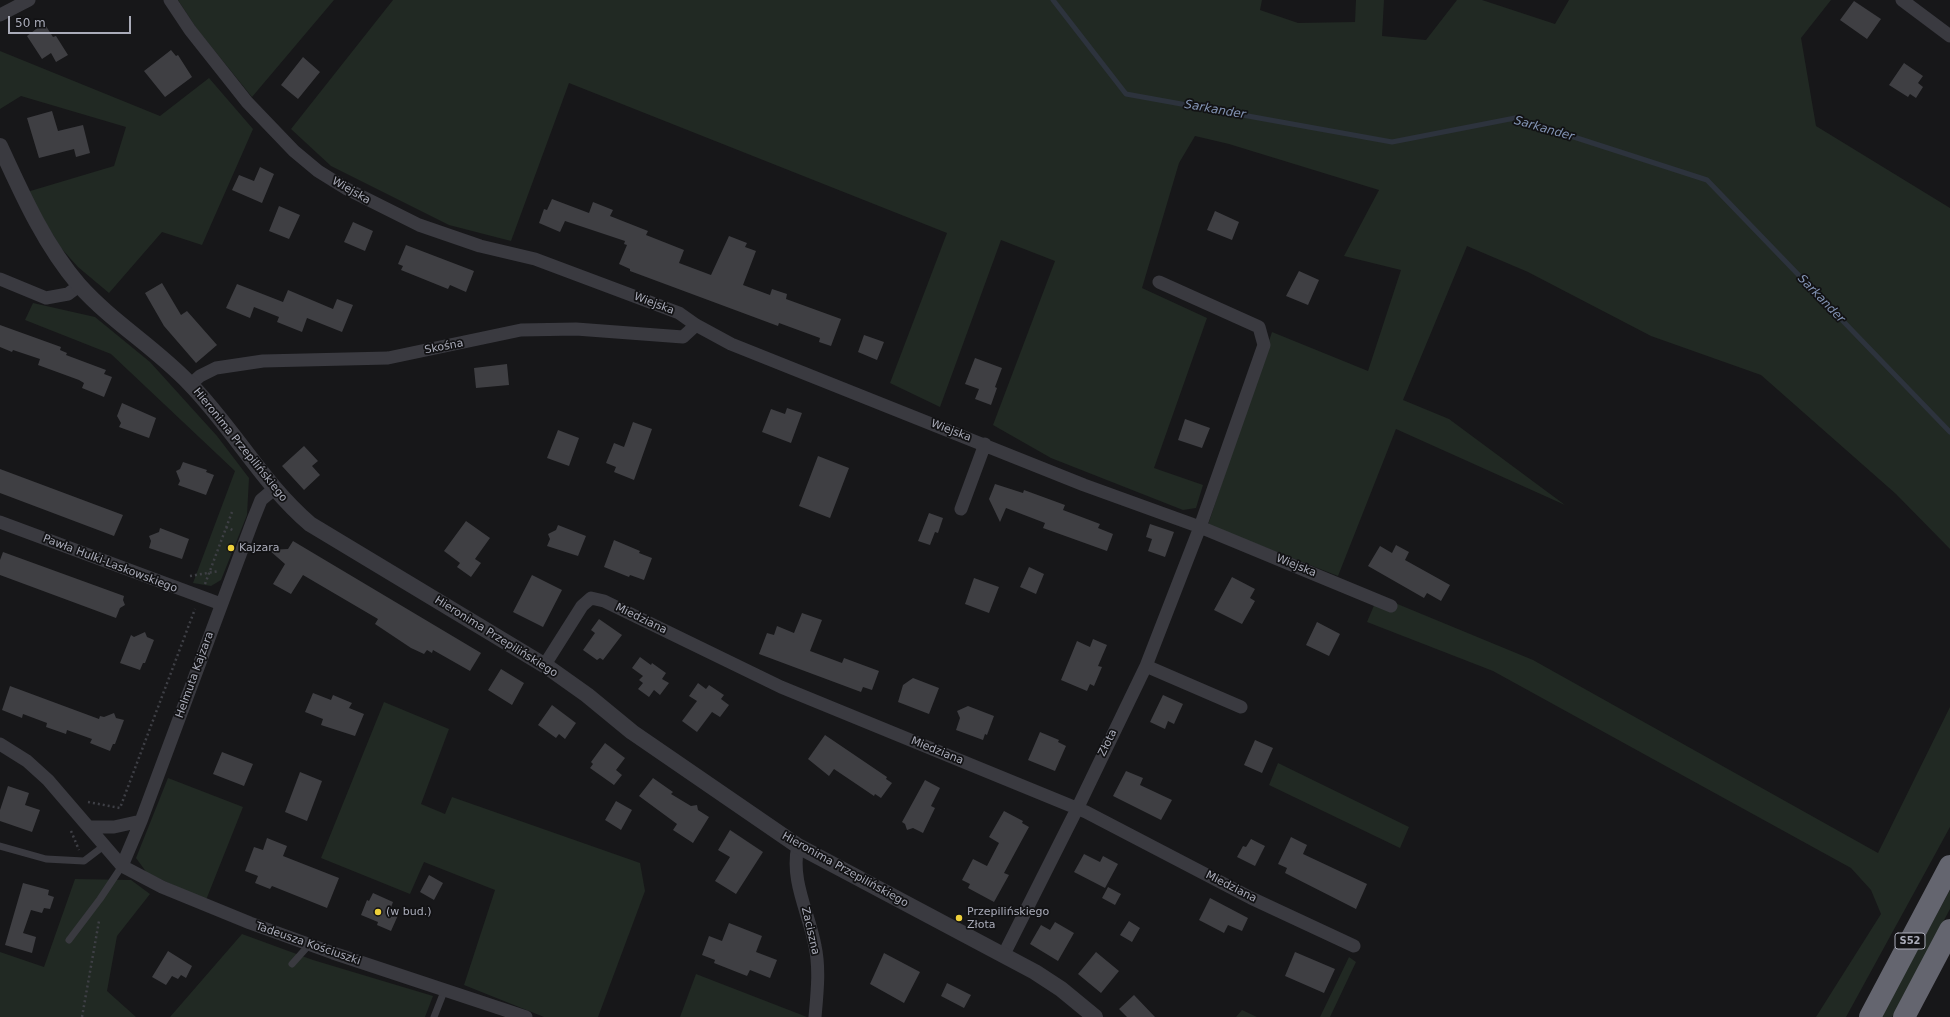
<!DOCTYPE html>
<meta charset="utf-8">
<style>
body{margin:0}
#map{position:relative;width:1950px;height:1017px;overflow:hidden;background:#171719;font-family:"DejaVu Sans",sans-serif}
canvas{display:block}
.scale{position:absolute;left:8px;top:16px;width:123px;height:18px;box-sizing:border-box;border:2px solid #aaacb9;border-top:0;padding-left:5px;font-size:12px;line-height:14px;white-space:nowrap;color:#aaacb9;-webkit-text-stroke:3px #121214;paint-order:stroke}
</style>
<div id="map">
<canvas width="1950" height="1017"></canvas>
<div class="scale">50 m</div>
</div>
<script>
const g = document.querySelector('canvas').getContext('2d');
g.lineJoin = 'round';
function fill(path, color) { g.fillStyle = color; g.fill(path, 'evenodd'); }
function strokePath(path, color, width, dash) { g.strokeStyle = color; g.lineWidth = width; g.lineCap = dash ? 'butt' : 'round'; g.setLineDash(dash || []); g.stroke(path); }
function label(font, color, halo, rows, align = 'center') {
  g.font = font + ' "DejaVu Sans",sans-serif'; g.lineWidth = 3.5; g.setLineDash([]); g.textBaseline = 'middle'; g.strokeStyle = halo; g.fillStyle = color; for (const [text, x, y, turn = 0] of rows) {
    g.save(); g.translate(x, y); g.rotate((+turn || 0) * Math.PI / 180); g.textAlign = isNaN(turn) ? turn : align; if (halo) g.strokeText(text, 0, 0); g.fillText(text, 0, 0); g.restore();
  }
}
const green = new Path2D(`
 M 178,0 L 334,0 L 252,97 L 197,29 Z
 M 393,0 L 1262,0 L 1260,10 L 1298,23 L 1355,22 L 1356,0 L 1384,0 L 1382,36 L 1426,40 L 1457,0 L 1482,0 L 1555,24 L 1569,0 L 1831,0 L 1801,38 L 1816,126 L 1950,208 L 1950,549 L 1896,494 L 1761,375 L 1651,336 L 1528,272 L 1467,246 L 1403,400 L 1449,419 L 1565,505 L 1396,429 L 1338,576 L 1208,525 L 1272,332 L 1368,371 L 1401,270 L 1344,256 L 1379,190 L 1229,144 L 1195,136 L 1179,163 L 1142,288 L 1207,318 L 1154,468 L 1203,485 L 1196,508 L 1183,510 L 1051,458 L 993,425 L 1055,261 L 1001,240 L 940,407 L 890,383 L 947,233 L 569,83 L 511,241 L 449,225 L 331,166 L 291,129 Z
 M 0,51 L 160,116 L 209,78 L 253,129 L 202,245 L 162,232 L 109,293 L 78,267 L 61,248 L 27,192 L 114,166 L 126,127 L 21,96 L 0,109 Z
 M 33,303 L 95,317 L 150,362 L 217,436 L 249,478 L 247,515 L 221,580 L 211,586 L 193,583 L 235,471 L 111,354 L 25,320 Z
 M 1378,596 L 1533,660 L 1878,853 L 1950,707 L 1950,827 L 1846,1017 L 1816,1017 L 1881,914 L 1871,890 L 1851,868 L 1493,671 L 1367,622 Z
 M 384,702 L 449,729 L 421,804 L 445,814 L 452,797 L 640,863 L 645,891 L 598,1017 L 544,1017 L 464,985 L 495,890 L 424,862 L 410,894 L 321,858 Z
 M 1278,763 L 1409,827 L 1400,848 L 1269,785 Z
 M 168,778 L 243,807 L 206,900 L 147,873 L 136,858 Z
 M 75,879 L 131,880 L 150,894 L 117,936 L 107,991 L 136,1017 L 0,1017 L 0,952 L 44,967 Z
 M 1950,890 L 1950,909 L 1892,1017 L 1881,1017 Z
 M 242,934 L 313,960 L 433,996 L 425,1017 L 170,1017 Z
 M 1349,957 L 1356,962 L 1330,1017 L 1320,1017 Z
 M 696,974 L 807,1017 L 680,1017 Z
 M 1242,1010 L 1257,1017 L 1236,1017 Z`);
const stream = new Path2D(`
 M 1053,0 L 1126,94 L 1392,142 L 1515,118 L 1707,180 L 1950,432`);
const building = new Path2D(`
 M 1854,1 L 1881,19 L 1867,39 L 1840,20 Z
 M 44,23 L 53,37 L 56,36 L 68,55 L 56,62 L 51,53 L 42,59 L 27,36 Z
 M 171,50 L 176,56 L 178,55 L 192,77 L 165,97 L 144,71 Z
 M 303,57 L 320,72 L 298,99 L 281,85 Z
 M 1904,63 L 1923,76 L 1918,83 L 1923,87 L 1916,98 L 1910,94 L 1908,97 L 1889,85 Z
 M 52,111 L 58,131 L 83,125 L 90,153 L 76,157 L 74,149 L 39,158 L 27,118 Z
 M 260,167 L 274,174 L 262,203 L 232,190 L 239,175 L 254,181 Z
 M 552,199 L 589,213 L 593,202 L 613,210 L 610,216 L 648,231 L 646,235 L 684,250 L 679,263 L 711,275 L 729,236 L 747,243 L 745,247 L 756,251 L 743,285 L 770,295 L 772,289 L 787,294 L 786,299 L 841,319 L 831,346 L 819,342 L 820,338 L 779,323 L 778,326 L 630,271 L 630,269 L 619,264 L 627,245 L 624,244 L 625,241 L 565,221 L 560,232 L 539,223 L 544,209 L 547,210 Z
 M 279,206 L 300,215 L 289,239 L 269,231 Z
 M 1215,211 L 1239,222 L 1232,240 L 1207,230 Z
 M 353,222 L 373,231 L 365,251 L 344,242 Z
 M 406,245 L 474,271 L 466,292 L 450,285 L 448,289 L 401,270 L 403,266 L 398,264 Z
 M 1299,271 L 1319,280 L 1308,305 L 1286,296 Z
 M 162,283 L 181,315 L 187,311 L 217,345 L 196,363 L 164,326 L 145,293 Z
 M 237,284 L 283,302 L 288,290 L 333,309 L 337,299 L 353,305 L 342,332 L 307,318 L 302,332 L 277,322 L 279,317 L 254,307 L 250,318 L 226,308 Z
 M 0,325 L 61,347 L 60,350 L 67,353 L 66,355 L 106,370 L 104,374 L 112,377 L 104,397 L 82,388 L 84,383 L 79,380 L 38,365 L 40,359 L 13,350 L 12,352 L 0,347 Z
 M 864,335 L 884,342 L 877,360 L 858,352 Z
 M 975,358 L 1002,368 L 995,387 L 997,388 L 991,405 L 975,399 L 979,389 L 965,384 Z
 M 507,364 L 509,385 L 476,388 L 474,368 Z
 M 122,403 L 156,418 L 149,438 L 119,427 L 121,423 L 117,416 Z
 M 787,408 L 802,413 L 791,443 L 762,432 L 771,409 L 785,414 Z
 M 1185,419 L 1210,428 L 1202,448 L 1178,440 Z
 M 633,422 L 652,429 L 634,480 L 614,472 L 616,467 L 606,463 L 614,443 L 624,447 Z
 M 558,430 L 579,438 L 569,466 L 547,458 Z
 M 304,446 L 318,461 L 312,466 L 320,475 L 304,490 L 282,466 Z
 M 818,456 L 849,468 L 830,518 L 799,506 Z
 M 183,462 L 207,470 L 206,472 L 214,475 L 206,495 L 178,485 L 180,481 L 176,471 L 180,469 Z
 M 0,469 L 123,515 L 114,536 L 0,493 Z
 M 995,484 L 1023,493 L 1024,490 L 1065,505 L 1063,510 L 1100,524 L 1098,528 L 1113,534 L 1107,551 L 1043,528 L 1045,523 L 1006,508 L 1000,522 L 989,499 Z
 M 929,513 L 943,518 L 938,533 L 935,532 L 930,545 L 918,541 Z
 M 466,521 L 490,538 L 475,559 L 481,563 L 471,577 L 457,567 L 460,563 L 444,551 Z
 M 1150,524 L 1174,532 L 1165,557 L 1148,551 L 1152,539 L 1146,537 Z
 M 558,525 L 586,536 L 578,556 L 547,546 L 550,539 L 548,534 L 556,530 Z
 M 160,528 L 189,539 L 182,559 L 149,548 L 151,541 L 149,536 L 159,532 Z
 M 614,540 L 640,551 L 639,553 L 652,558 L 644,580 L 630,575 L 629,577 L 604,567 Z
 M 293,541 L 481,653 L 470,671 L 433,650 L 432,653 L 427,650 L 424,654 L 411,648 L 375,624 L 378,619 L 303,575 L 291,594 L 273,584 L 285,564 L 269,550 L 288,549 Z
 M 1396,545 L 1409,552 L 1405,560 L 1450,585 L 1441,601 L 1427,593 L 1424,598 L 1368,566 L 1380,546 L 1392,553 Z
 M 3,552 L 124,596 L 123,600 L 125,605 L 120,608 L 116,618 L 0,575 L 0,560 Z
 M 1029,567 L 1044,574 L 1036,594 L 1020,587 Z
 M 532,575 L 562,590 L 543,627 L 513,612 Z
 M 1232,577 L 1255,589 L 1250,598 L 1255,601 L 1242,624 L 1214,610 Z
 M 974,578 L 999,587 L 989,613 L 965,604 Z
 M 802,613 L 822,620 L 810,651 L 842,663 L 844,658 L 879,671 L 872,690 L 863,687 L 861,692 L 759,654 L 767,633 L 774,635 L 777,626 L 794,633 Z
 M 599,619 L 622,635 L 603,660 L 600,658 L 597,660 L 583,650 L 595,633 L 591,630 Z
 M 1317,622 L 1340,634 L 1329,656 L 1306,645 Z
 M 145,632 L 147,637 L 154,640 L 145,663 L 143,663 L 140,670 L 120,663 L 131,635 L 134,637 Z
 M 1093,639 L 1107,645 L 1098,666 L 1102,667 L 1094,686 L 1090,684 L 1087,691 L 1061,680 L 1077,641 L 1090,647 Z
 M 640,657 L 651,665 L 652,663 L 666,673 L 662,679 L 669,683 L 660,695 L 654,690 L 649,697 L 638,689 L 643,683 L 639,680 L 643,676 L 632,668 Z
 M 501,669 L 524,683 L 512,705 L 488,690 Z
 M 913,678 L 939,688 L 929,714 L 898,702 L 903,685 Z
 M 698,683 L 706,689 L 709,685 L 724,695 L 721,699 L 729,705 L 720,717 L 712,712 L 697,732 L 682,721 L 697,701 L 689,696 Z
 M 10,686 L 99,719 L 100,716 L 104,717 L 114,713 L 116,718 L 124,720 L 115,744 L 113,744 L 110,751 L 90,743 L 92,739 L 67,730 L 66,734 L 46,727 L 47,723 L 23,714 L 22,718 L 2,710 Z
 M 313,693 L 331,700 L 333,695 L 352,703 L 349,708 L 364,714 L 355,736 L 321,725 L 323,719 L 305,712 Z
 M 1163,695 L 1183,704 L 1174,724 L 1168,721 L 1165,729 L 1150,722 Z
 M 552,705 L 576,723 L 565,739 L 559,734 L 556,738 L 538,725 Z
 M 968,706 L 994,716 L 987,735 L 985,734 L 983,740 L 956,730 L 960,718 L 957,711 Z
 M 1040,732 L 1059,740 L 1058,742 L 1066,746 L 1055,771 L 1028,760 Z
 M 825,735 L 887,777 L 886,779 L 892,783 L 881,798 L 875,794 L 874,796 L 834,769 L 829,776 L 808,759 Z
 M 1255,740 L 1273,748 L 1262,773 L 1244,765 Z
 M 605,743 L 625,758 L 616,770 L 622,775 L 614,785 L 590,768 L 593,764 L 591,762 Z
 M 222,752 L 253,764 L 244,786 L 213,774 Z
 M 1126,771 L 1143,778 L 1140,785 L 1172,800 L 1161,820 L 1113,796 Z
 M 300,772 L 322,781 L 307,821 L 285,812 Z
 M 653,778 L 673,792 L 671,794 L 691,806 L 697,805 L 698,810 L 709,817 L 693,843 L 673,830 L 677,824 L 639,796 Z
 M 925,780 L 940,788 L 931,806 L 935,808 L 923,833 L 913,828 L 907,830 L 905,824 L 902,822 Z
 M 8,786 L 29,793 L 25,805 L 40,810 L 32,832 L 0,821 L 0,810 Z
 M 616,801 L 632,810 L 621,830 L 605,820 Z
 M 1004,811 L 1023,821 L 1022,823 L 1029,827 L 1004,873 L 1009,875 L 994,902 L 968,888 L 970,884 L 962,880 L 973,859 L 987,866 L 999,843 L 989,837 Z
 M 730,830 L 763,852 L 736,894 L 715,881 L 730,857 L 718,850 Z
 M 1291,837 L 1307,845 L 1303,854 L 1367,884 L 1356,909 L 1285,873 L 1287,868 L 1278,864 Z
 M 267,838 L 287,846 L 283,856 L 339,878 L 327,908 L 272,886 L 270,889 L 255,883 L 258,876 L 245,871 L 254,847 L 263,850 Z
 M 1251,839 L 1265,846 L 1255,866 L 1237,857 L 1243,846 L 1246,847 Z
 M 1084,854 L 1100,862 L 1103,856 L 1118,864 L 1105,888 L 1074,872 Z
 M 429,875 L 443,883 L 434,900 L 420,892 Z
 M 23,883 L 49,890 L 48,895 L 54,897 L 50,909 L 44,908 L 42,913 L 31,910 L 23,933 L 36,937 L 32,953 L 5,945 Z
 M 1108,887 L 1121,894 L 1115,905 L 1102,898 Z
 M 373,893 L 393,902 L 390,910 L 399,913 L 391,931 L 377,925 L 378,922 L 361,915 L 367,900 L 369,901 Z
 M 1210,898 L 1248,918 L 1242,931 L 1228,925 L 1224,933 L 1199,920 Z
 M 1129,921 L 1140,928 L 1132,942 L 1120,935 Z
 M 1055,922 L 1074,933 L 1058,961 L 1030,944 L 1041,925 L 1050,930 Z
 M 729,923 L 762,936 L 756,952 L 777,960 L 770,978 L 750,970 L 747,976 L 714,963 L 715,960 L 702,955 L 709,936 L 722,941 Z
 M 168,951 L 192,966 L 186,978 L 181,975 L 178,979 L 172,976 L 166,985 L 152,977 Z
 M 1096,952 L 1119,971 L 1101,993 L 1078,974 Z
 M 1295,952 L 1335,969 L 1324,993 L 1285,976 Z
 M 884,953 L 920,972 L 904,1003 L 870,984 Z
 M 947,983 L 971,995 L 964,1008 L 941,996 Z
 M 1134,995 L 1155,1017 L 1127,1017 L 1119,1009 Z`);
const path = new Path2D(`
 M 226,527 L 235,531
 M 190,576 L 219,571
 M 205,584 L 232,512
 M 88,802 L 120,808 L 195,609
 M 71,831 L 79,850
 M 82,1017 L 99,921`);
const service = new Path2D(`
 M 0,846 L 46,859 L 84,861 L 105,845
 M 69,940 L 100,899 L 122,866
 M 292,964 L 309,945
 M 434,1017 L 445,989`);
const minor = new Path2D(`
 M 170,0 L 190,30 L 247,102 L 294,151 L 318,171 L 347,189 L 419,225 L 480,246 L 535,259 L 679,313 L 696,325 L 731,344 L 1084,485 L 1200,527 L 1391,606
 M 1902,0 L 1950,36
 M 0,15 L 29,0
 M 0,279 L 46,298 L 68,294 L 80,285
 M 191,384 L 200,376 L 216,368 L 263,361 L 388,358 L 521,330 L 576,329 L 683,337 L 696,325
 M 961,509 L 985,444
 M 0,522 L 221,604
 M 544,666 L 582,606 L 591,598 L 604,601 L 781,687 L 1086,812 L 1251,898 L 1354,946
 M 1146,666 L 1241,707
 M 0,744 L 27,761 L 48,780 L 122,866 L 162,887 L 250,923 L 333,953 L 526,1017
 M 89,827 L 114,827 L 141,821
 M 798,846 C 790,880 809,913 815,946 C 820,969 817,994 815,1017
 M 122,866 L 141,821 L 253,520 L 261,500 L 274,489
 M 1004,954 L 1077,809 L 1146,666 L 1200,527 L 1264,345 L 1259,327 L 1159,282`);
const tertiary = new Path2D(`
 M 0,146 C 22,194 44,244 79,285 C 112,322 156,348 190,384 C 233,428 263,484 310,524 L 549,668 L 587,695 L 632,732 L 798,846 L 1035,972 L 1061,989 L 1095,1017`);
const motorway = new Path2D(`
 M 1870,1017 L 1950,866
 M 1904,1017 L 1950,930`);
const markers = [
 [231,548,4,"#eed03a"],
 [378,912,4,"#eed03a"],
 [959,918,4,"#eed03a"]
];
const shields = [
 [1910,941,30]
];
const shieldNames = [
 ["S52",1910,941]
];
const streetNames = [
 ["Wiejska",351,191,30],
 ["Wiejska",654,304,21],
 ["Skośna",444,347,-11],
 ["Wiejska",951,431,21],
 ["Hieronima Przepilińskiego",240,445,51],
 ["Pawła Hulki-Laskowskiego",110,564,21],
 ["Wiejska",1296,566,22],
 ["Miedziana",641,619,26],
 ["Hieronima Przepilińskiego",496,637,32],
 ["Helmuta Kajzara",195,675,-70],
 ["Złota",1108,743,-64],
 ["Miedziana",937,751,22],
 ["Hieronima Przepilińskiego",845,870,29],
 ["Miedziana",1231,887,27],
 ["Zaciszna",810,931,77],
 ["Tadeusza Kościuszki",308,944,19]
];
const poiNames = [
 ["Kajzara",239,548],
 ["(w bud.)",386,912],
 ["Przepilińskiego",967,912],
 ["Złota",967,925]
];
const waterNames = [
 ["Sarkander",1215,110,10],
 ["Sarkander",1544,129,16],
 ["Sarkander",1821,299,46]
];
fill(green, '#212923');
strokePath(stream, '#2d333d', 5);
fill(building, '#3f3f43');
strokePath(path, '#3e3f45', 2.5, [2, 3]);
strokePath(service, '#3a3a40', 7);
strokePath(minor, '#3a3a40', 13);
strokePath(tertiary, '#3a3a40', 16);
strokePath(motorway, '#64656f', 22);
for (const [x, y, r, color] of markers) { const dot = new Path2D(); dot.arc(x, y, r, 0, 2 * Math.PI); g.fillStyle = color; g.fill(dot); strokePath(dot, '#121214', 1.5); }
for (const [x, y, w] of shields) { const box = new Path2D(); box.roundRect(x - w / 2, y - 8, w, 16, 3); g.fillStyle = '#121214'; g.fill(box); strokePath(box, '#aaacb9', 1); }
label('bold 10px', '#aaacb9', null, shieldNames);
label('11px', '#aaacb9', '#121214', streetNames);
label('11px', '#aaacb9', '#121214', poiNames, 'left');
label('italic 12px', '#8293b3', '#121214', waterNames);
</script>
